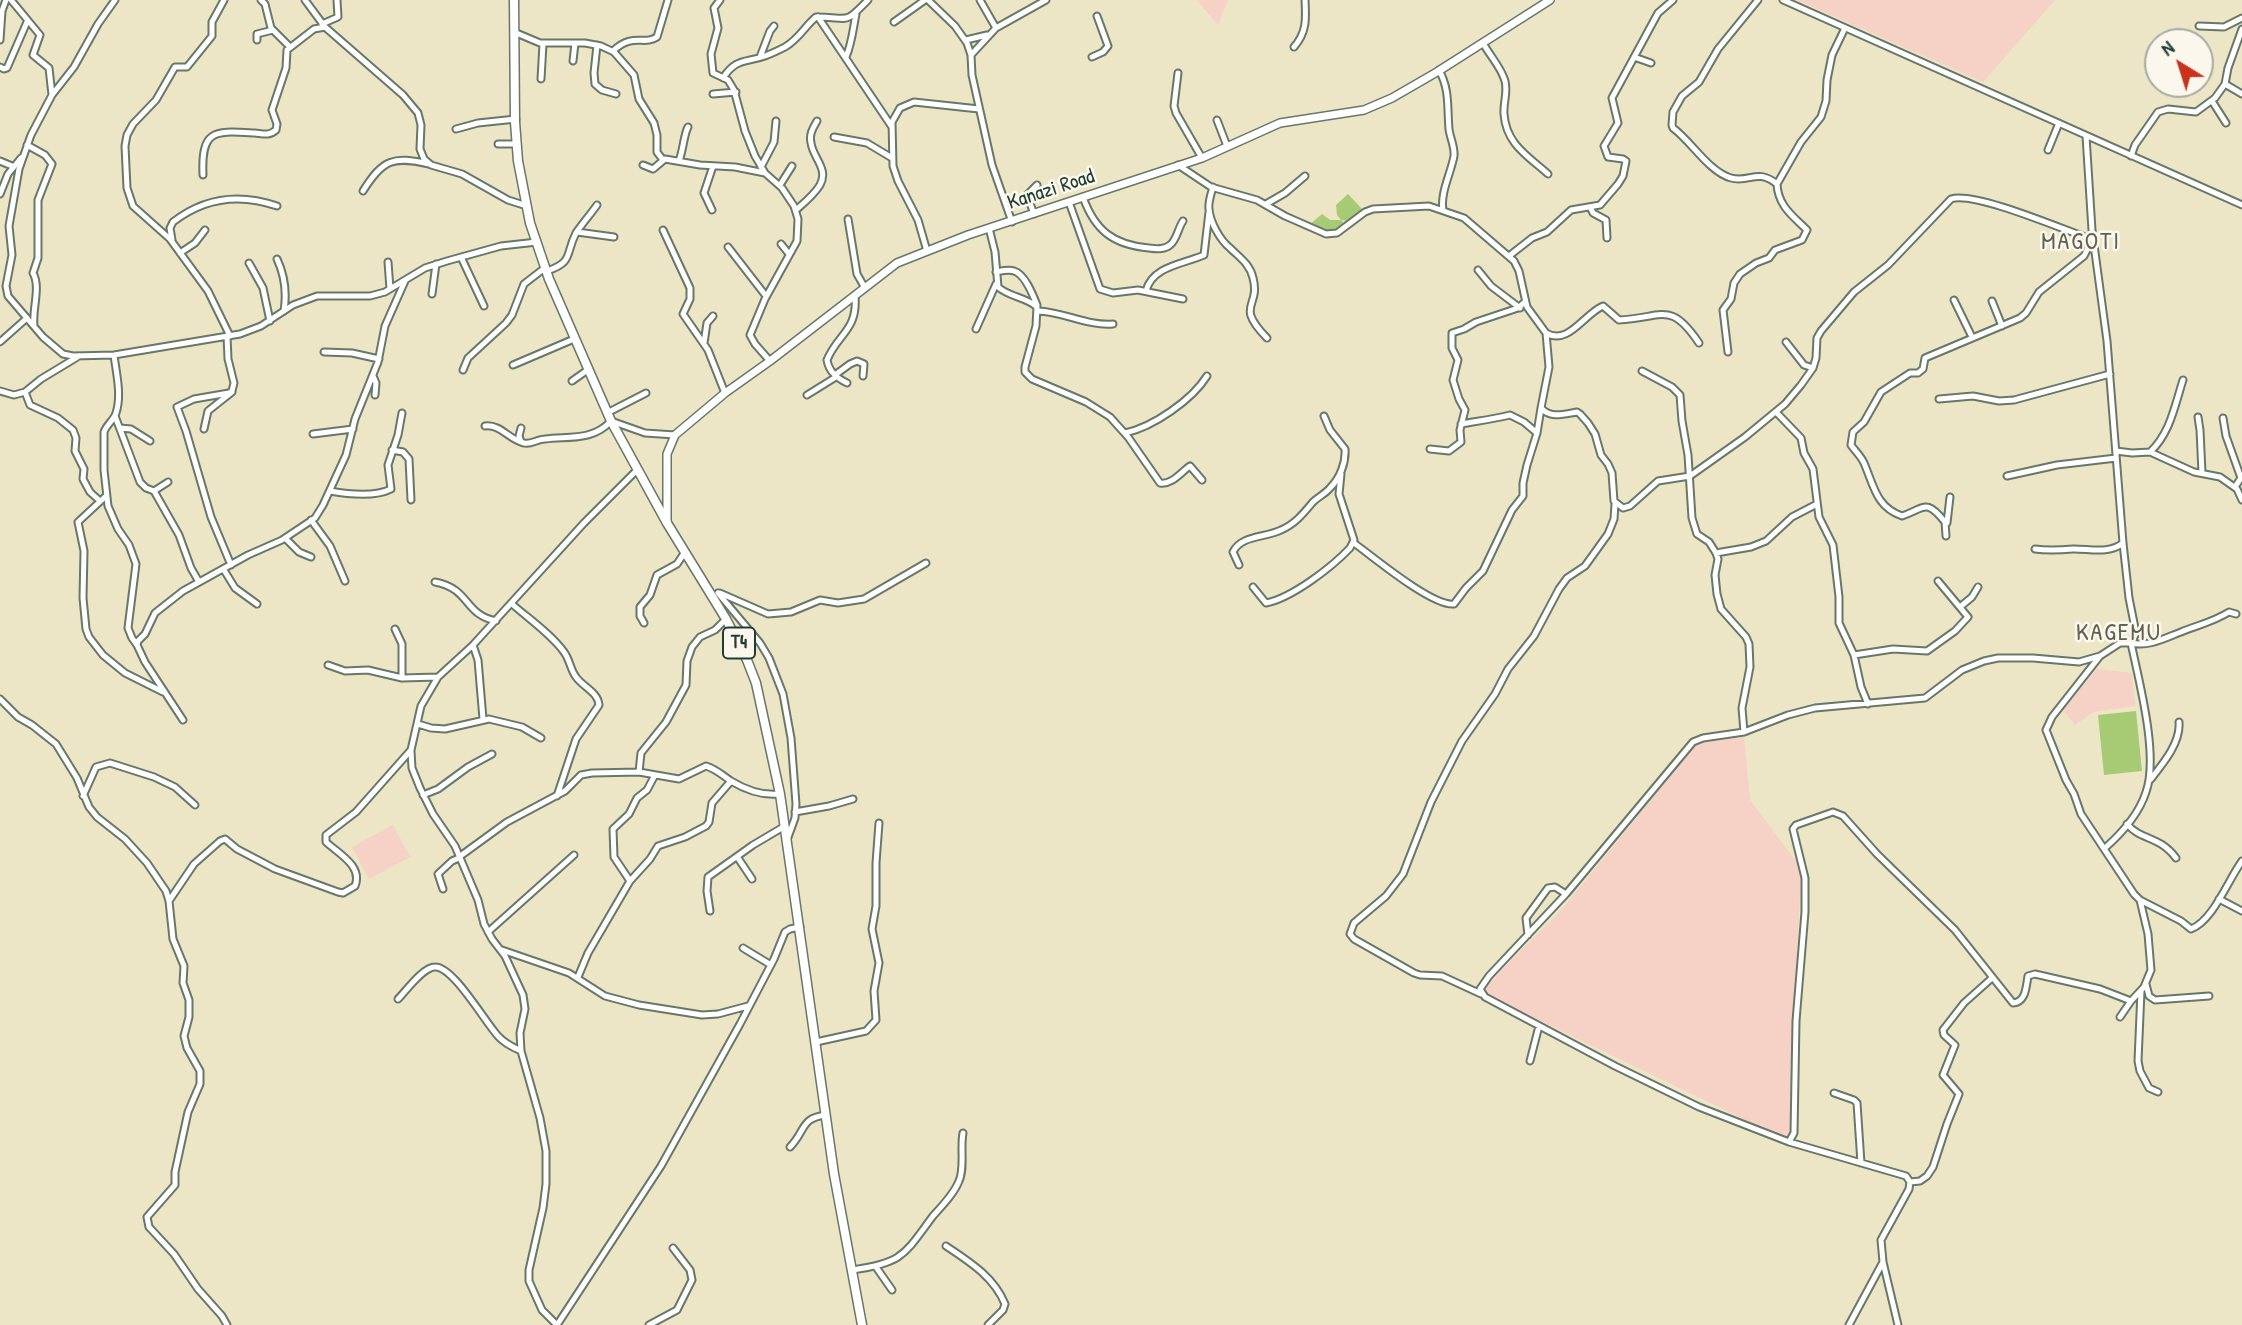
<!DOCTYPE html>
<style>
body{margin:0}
#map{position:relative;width:2242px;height:1325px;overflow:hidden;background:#ece5c6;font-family:"Patrick Hand",sans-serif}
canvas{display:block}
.north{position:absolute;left:2144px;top:28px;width:70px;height:70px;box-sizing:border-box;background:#fbf7ec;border:2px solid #a3ada2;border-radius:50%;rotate:322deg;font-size:19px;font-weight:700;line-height:28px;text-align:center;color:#1f3d34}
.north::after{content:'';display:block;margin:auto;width:24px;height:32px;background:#c8321e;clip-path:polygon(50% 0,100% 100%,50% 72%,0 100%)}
</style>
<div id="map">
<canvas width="2242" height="1325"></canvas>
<div class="north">N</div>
</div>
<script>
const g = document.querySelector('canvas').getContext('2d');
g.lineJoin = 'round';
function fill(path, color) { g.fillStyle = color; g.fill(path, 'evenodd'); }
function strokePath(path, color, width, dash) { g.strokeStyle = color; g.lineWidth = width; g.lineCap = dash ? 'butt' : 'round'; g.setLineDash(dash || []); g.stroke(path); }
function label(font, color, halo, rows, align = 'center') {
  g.font = font + ' "Patrick Hand",sans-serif'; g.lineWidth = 5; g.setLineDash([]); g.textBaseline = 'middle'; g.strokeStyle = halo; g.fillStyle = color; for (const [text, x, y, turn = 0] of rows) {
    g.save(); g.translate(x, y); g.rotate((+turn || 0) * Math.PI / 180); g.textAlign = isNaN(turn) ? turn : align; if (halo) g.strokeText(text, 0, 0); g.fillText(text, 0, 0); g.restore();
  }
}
const built = new Path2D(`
 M 1197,0 L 1228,0 L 1218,25 Z
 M 1797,0 L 2055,0 L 1983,82 Z
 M 2097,669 L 2132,673 L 2135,706 L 2093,712 L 2075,725 L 2063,710 Z
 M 1744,737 L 1750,800 L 1801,868 L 1789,1141 L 1487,995 L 1485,987 L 1563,908 L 1690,752 L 1697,745 L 1707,742 Z
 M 393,825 L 410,857 L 369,879 L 352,847 Z`);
const green = new Path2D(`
 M 1348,194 L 1363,210 L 1347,221 L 1341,220 L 1345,224 L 1331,234 L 1309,225 L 1322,214 L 1330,220 L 1341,220 L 1337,215 L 1336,205 Z
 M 2136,711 L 2142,771 L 2104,775 L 2098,715 Z`);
const minor = new Path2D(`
 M 11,0 L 40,35 L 33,55 L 49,68 L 52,95
 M 115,0 L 98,24 L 74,67 L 52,95 L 31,135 L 19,169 L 9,226 L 12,255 L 6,286 L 8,296 L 43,337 L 63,354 L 73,356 L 114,355 L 240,334 L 261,326 L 293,305 L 317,296 L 370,296 L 385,292 L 425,268 L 447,261 L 501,246 L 537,242
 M 224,0 L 212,22 L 212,36 L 187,67 L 175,67 L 156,100 L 133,124 L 127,135 L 125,146 L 127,188 L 133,206 L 170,239 L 208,291 L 230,336
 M 261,0 L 265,4 L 271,28 L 290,47
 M 305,0 L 325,27 L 403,95 L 418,113 L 421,125 L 420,149 L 424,159 L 431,165 L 462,174 L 508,200 L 527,206
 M 720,0 L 714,8 L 718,28 L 711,54 L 713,73 L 728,80 L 734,90 L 745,131 L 755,156 L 765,173
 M 928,0 L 955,26 L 967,43 L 971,55 L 972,75 L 992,165 L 1012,222
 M 980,0 L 996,28
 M 1783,0 L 2242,205
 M 818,17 L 892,127
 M 894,22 L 925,0
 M 322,24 L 338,17 L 337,0
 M 2199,26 L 2224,27 L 2242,18
 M 514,32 L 540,43 L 585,43 L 601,46 L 614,52 L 634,75 L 639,99 L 654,123 L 657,135 L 657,152 L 663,160
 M 0,40 L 2,11 L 6,0
 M 257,40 L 257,34 L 273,30
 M 966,40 L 987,35
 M 1483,43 C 1490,56 1501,67 1505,81 C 1508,93 1503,103 1504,114 C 1506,144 1528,156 1548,174
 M 597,45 L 594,73 L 595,84 L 602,90 L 616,94
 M 1294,47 C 1307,32 1306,19 1305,0
 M 613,51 C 633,32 644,46 657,37 L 668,0
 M 971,55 L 996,28 L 1046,0
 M 760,57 L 770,31 L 774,26
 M 846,57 C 852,43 853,29 856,14
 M 1092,57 L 1103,52 L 1108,46 L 1097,16
 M 1634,57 L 1651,63
 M 573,61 L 575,43
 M 0,67 L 4,69 L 7,68 L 27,22
 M 1439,70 C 1450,90 1447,107 1449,129 C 1450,138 1455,147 1454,156 C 1451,173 1440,193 1443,210
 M 1178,73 L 1174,106 L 1176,113 L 1202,158
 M 723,78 C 736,58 745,63 765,56 C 771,54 779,50 785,47 C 800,38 804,27 816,17 C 850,17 843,26 868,0
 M 541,79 L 543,44
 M 2225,84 L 2242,94
 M 713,94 L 736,92
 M 2212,101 L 2226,123
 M 1217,120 L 1227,146
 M 456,129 L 478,123 L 516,119
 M 834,137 L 867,143 L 892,158
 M 498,144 L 517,144
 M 27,145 L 45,155 L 52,164 L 38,200 L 38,258 L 33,273 C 41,287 32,309 34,326
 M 2048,150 L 2059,123
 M 2131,156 L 2135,145 L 2158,112 L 2168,109 L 2196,112 L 2215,98 L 2225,84 L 2228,68 L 2242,29
 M 0,161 L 12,166
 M 679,161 C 683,151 684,134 688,127
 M 643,165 L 653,169 L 665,159 L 700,165 L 735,167 L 765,173 L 782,188 L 794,206 L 798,219 L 797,241 L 765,299 L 750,335 L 755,344 L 770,361
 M 1178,165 L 1211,187 L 1257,200 L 1285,216 L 1326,234 L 1337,233 L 1365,212 L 1373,209 L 1429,206 L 1464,218 L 1514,261 L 1519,271 L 1527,307 L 1546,333 L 1549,367 L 1541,408 C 1551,419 1564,414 1577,412 L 1580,414 L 1588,423 L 1595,434 L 1601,455 L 1608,464 L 1612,473 L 1614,501 L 1623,508 L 1630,506 L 1658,481 L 1690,476 L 1745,437 L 1785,404 L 1801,385 L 1813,368 L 1816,358 L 1817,338 L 1821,331 L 1854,292 L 1888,265 L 1951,199 C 1974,191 2062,229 2088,238 L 2094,238
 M 761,167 L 774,142 L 776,121
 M 203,175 C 201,128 215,131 255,133 C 264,134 269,136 276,130 L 277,124 L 272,110 L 286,68 L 287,50 L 314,29 L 325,27
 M 1777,184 L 1801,142 L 1821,117 L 1826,101 L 1827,80 L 1832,55 L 1845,28
 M 780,185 L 792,166
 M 1213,187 C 1211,194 1208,202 1209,209 C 1210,222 1220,240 1230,248 C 1239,257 1250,264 1253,278 C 1261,308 1234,304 1267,338
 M 363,191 C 383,159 393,156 429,164
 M 0,194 L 8,174 L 21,158
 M 1083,197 C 1095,231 1114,245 1149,248 C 1156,249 1164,250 1170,245 C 1177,240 1178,228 1183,221
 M 1069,202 L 1100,289 L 1113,293 L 1138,290 L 1183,299
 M 1266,204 L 1285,193 L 1305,176
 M 1590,207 L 1593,213 L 1606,220 L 1607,238
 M 712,210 L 704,193 L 713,166
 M 796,210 C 804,203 814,195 820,185 C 829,169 813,158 811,143 C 809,134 813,128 817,121
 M 1034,214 L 1027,195 L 1037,185
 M 848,219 L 857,274 L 865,288
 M 989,228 L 995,252 L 998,287 C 1009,297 1026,297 1037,307 L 1036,326 L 1025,367 L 1025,372 L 1032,379 L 1086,402 L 1110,417 L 1128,437 L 1160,483 C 1172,485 1181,472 1190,466 L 1202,480
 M 663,230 L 690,288 L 690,299 L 683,314 L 708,350 L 725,393
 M 577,232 L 614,237
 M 172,240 L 170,228 L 173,222 C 205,197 239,193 277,206
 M 781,244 L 789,254
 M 728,247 L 766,296
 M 927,251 L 918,220 L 898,181 L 893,166 L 892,122 L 900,108 L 914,102 L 979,109
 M 180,253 L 195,243 L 205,230
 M 1509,256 L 1532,238 L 1547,232 L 1571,210 L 1600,205 L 1618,184 L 1623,176 L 1626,161 L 1623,159 L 1608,157 L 1604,146 L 1618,123 L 1612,98 L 1658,13 L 1673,0
 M 461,257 L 484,306
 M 277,259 C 285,276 287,292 284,311
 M 388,262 L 390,289
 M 249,263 L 263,288 L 270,321
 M 1478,270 L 1491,286 L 1520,308
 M 547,271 C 574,262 565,254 576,233 C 582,224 590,215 597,205
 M 996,272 C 1001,271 1009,269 1014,271 C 1025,274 1033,295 1037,305
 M 1146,291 C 1152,266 1184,264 1204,255 L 1209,212
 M 432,294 L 436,264
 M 1954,300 L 1972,337
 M 1992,301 L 2002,326
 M 1038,311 C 1064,312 1087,326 1113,324
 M 976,329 L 996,284
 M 1546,333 C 1568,346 1584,314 1603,306 L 1619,320 C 1663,318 1670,300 1699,343
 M 227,336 L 228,359 L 234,383 L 232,391 L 229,393 L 194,399 L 177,407 L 186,431 L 211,517 L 231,565
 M 0,342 L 27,318
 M 1786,342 L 1804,365 L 1813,368
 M 704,343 L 707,323 L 713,316
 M 324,352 L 352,353 L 379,359
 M 1728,352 L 1723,310 L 1731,299 L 1734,283 L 1740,274 L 1756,263 L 1769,258 L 1775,250 L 1802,240 L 1807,230 C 1793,216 1778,206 1777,184 C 1757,168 1750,183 1731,178 C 1709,172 1691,141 1673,128 L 1672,125 L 1673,112 L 1682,96 L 1699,82 L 1718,49 L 1758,0
 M 114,355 C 116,372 122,395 116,413 C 114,420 107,424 104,432 L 104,470 L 108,506 L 118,529 L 129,545 L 136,564 L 128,628 L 132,638 L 137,645
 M 513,365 L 574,339
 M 463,370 L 468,358 L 506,323 L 512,315 L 524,284 L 546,267
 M 1642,371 L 1672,387 L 1680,395 L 1682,421 L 1688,455 L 1692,518 L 1697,534 L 1709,542 L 1716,553 L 1718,559 L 1715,575 L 1717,594 L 1721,609 L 1746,637 L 1749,644 L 1750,667 L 1742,708 L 1744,732
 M 835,375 L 850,364 L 857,361 L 864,364 L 863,376
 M 373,376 L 376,383 L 375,395
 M 572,381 L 589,369
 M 847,383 C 837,378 829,372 827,360 C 838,333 858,331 855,295
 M 0,391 L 14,395 L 25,392 L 41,379 L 79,356
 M 25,392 L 30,405 L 58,418 L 73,430 L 76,438 L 75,451 L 84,469 L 83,479 L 90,492 L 100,501
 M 807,395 L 836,377
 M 1939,399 L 1973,396 L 1999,401 L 2014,400 L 2110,374
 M 1776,412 L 1801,438 L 1804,453 L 1813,469 L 1819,517 L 1833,545 L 1839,597 L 1839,623 L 1854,655 L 1861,687 L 1868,704
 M 607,413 L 646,393
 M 115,416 L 140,482 L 146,488 L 154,491 L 168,482
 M 2198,417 L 2200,430 L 2202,473
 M 2223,418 L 2226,436 L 2241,478 L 2235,487
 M 1461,424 C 1478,421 1494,419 1510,415 L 1524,422 L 1537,433
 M 485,426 C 501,424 509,440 524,443 C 531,445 537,439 545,439 C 569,436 593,441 611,421 L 645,433 L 675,435
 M 120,428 L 131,429 L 150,441
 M 521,428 L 519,436 L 521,442
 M 204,429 L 208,411 L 232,392
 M 1125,433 C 1153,427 1192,400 1207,376
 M 313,434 L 353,429
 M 1430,449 L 1449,451 L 1461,442 L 1460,430 L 1465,410 L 1459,399 L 1453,380 L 1458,360 L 1452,348 L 1452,333 L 1464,329 L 1476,322 L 1518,308 L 1525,302
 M 392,450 L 403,452 L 409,459 L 411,500
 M 2116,451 L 2132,453 L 2150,452 L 2194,472 L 2220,477 L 2237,489 L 2242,500
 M 2150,452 C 2170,434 2175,405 2183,380
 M 2007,476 L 2057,465 L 2116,458
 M 154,491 L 179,535 L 191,568 L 199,582
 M 330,491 C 347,494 375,497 391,489 L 388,465 L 398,435 L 402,413
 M 106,496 L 78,522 L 84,551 L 83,598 L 86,629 L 89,637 L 103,655 L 125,673 L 163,692
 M 311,520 L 330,546 L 345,581
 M 1947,523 L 1950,497
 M 1946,536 L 1945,522 C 1926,498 1925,508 1902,516 C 1876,507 1874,486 1864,463 C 1861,456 1855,451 1851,445 L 1853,432 L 1864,422 L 1881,392 L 1910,373 L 1918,373 L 1923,369 L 1925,358 L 2020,318 L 2026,313 L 2039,292 L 2084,256 L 2088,248 L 2088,238
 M 285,538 L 299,552 L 311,557
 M 1354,543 C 1373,557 1433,607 1454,604 L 1466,588 L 1483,571 L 1512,510 L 1523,496 L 1523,483 L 1527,465 L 1537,433 L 1541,408
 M 2035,549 C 2049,551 2061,550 2074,549 C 2091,549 2109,554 2123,543
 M 1716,553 L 1751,547 L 1766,541 L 1792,517 L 1817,504
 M 1239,565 L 1233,552 C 1241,535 1265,538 1281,530 C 1295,524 1303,514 1313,502 C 1318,497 1325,494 1330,488 C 1340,478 1346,463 1345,449 L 1330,430 L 1324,416
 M 224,570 L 235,588 L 257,604
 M 435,582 C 471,589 463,614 496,621
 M 1253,587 L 1266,603 C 1292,598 1332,567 1350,548 L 1354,540 L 1339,494 L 1341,474
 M 718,593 L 760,643 L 769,658 L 783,694 L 791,738 L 796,804 L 795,818 L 787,840
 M 720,593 L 768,614 L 791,612 L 820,600 L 838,603 L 864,599 L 926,563
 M 512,604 C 529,619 551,634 564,652 C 570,660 570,669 576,677 C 583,687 598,692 599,705 L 576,739 L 557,796
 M 1960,607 L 1972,597 L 1978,587
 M 644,623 L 640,616 L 640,607 L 650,595 L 657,575 L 677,564 L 685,552
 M 395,629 L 402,644 L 402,678
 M 473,645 L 478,660 L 483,719
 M 1854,655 L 1893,649 L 1927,651 L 1955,631 L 1968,617 L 1938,581
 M 2100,656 L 2052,717 L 2046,730 L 2066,780 L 2074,794 L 2081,814 L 2134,894 L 2140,900 L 2181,921 L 2191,929 C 2213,921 2228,880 2242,861
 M 328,665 L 345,671 L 368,670 L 402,678 L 438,677
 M 0,699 L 18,717 L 32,725 L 56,744 L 77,778 L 89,807 L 97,817 L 125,839 L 147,863 L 166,891 L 169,901 L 173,939 L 184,966 L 183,983 L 189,1000 L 189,1017 L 184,1036 L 187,1048 L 200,1071 L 200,1084 L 188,1112 L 175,1172 L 175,1185 L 147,1217 L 149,1227 L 174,1254 L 198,1289 L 222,1316 L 227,1325
 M 183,720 L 145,662 L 137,645 L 138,641 L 145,634 L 155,613 L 183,591 L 248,555 L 282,540 L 315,518 L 323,505 L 346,455 L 355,419 L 378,362 L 385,326 L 405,281
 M 418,724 L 431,728 L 445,729 L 489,719 L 522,727 L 541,738
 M 411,751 L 412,768 L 420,788 L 433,814 L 455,846 L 478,900 L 484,924 L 492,939 L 505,956 L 523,995 L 525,1009 L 520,1033 L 521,1051 L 540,1118 L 546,1151 L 546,1184 L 543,1208 L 529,1270 L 529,1281 L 542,1310 L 557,1325
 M 639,772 L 641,753 L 666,722 L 686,685 L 687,661 L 692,647 L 700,637 L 715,630 L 726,619
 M 2150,780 C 2162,765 2181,743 2179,722
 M 423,795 L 438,789 L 468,767 L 492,754
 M 83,796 L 96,767 L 110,763 L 154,777 L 175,787 L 195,805
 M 795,812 L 829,806 L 853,799
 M 2127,824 C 2141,841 2159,835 2176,858
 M 2105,848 C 2122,833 2139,814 2146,792 C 2159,756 2139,681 2131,643 C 2149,647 2165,638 2181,632 C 2198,625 2213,622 2229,612 L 2236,614
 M 459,857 L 507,822 L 565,791 L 581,775 L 592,773 L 639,772 L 679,779 L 706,766 C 716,769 722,775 731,781 C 746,790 762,796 780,794
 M 738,858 L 752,879
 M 630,881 L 614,857 L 613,829 L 629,814 L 637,798 L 647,790 L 655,775
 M 443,889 L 438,874 L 452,861 L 459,858
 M 2219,899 L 2242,911
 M 169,901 L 194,864 L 220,841 L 225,839 L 237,849 L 275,869 L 338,892 L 343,893 L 355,886 C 363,866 339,854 326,842 L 326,835 L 356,812 L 411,750 L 421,706 L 438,677 L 473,645 L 584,523 L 637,470
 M 710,911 L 707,891 L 708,877 L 753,845 L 785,826
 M 488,932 L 574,855
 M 1528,935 L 1526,918 L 1548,888 L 1555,887 L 1566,894
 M 743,948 L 771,965
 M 502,950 L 569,973 L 605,996 L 639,1005 L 702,1015 L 718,1014 L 748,1006
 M 578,977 L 588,953 L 630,881 L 650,859 L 658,846 L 685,837 L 706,826 L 709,822 L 712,803 L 731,781
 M 2146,984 L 2149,996 L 2155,1000 L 2209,996
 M 2141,991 L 2138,1061 L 2140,1071 L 2149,1088 L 2158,1092
 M 1481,994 L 1442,976 L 1420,975 L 1414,973 L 1354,939 L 1350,934 L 1354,923 L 1386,896 L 1403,874 L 1431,802 L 1462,741 L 1495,694 L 1508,669 L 1534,636 L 1559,589 L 1567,578 L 1585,566 L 1608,534 L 1614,519 L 1615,504
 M 398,999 C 406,991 423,967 435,967 C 453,966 485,1022 498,1036 C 504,1043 512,1047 521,1051
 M 2120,1017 L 2131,1001 L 2144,987 L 2151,970 L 2148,934 L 2140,900
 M 816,1042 L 866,1031 L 876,1020 L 874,991 L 879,963 L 872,929 L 876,906 L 876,863 L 879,823
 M 1530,1061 L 1539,1026
 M 1834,1093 L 1854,1100 L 1857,1103 L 1861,1163
 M 1789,1142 L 1794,1133 L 1796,1021 L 1805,912 L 1805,878 L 1793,829 L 1796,825 L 1833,812 L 1843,816 L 1877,854 L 1955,930 L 2013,1003 C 2026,1002 2026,987 2028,976 L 2035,974 L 2100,989 L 2131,1001
 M 790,1147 C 806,1131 800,1118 826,1115
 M 1910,1182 L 1920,1181 L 1927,1176 L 1933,1167 L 1947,1124 L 1959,1094 L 1943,1075 L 1955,1045 L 1944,1035 L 1943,1030 L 1964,1003 L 1992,978
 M 946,1246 C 970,1262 994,1277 1005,1304 L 1003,1310 L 988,1325
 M 876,1267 L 892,1290
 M 852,1270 C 903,1263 904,1255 933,1216 C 942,1206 954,1194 959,1181 C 965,1168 960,1148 963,1133
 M 557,1325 L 661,1166 L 740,1024 L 774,959 L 785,932 L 790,929 L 800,927
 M 649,1325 L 677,1310 L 692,1280 L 690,1270 L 673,1248
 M 1849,1325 L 1883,1262
 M 1898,1325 L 1883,1262 L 1881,1240 L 1909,1189 L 1910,1182 L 1906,1176 L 1789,1142 L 1699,1107 L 1615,1066 L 1485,997 L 1480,989 L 1489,976 L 1566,894 L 1693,742 L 1703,738 L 1744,732 L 1788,715 L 1815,708 L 1925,698 L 1962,670 L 1984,661 L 1998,658 L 2033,658 L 2079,662 L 2100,656 L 2120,643 L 2131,643 L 2136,633 L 2129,598 L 2123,543 L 2107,341 L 2092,230 L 2086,136`);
const major = new Path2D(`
 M 667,523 L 667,454 L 675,435 L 725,393 L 770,361 L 897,263 L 968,235 L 1202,158 L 1280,123 L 1364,110 L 1392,98 L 1437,72 L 1550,0`);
const highway = new Path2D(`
 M 514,0 L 515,122 L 518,161 L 530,223 L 549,279 L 611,421 L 667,523 L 726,619 L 747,660 L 756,683 L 780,794 L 834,1174 L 862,1325`);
const shields = [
 [739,643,32]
];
const shieldNames = [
 ["T4",739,643]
];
const streetNames = [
 ["Kanazi Road",1051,190,-18]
];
const quarterNames = [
 ["MAGOTI",2081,243],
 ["KAGEMU",2119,634]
];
fill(built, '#f6d1c5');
fill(green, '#a6cb74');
strokePath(minor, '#677867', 9);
strokePath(major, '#677867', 10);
strokePath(highway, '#677867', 11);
strokePath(minor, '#fff', 5);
strokePath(major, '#fff', 7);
strokePath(highway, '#fff', 8);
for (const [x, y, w] of shields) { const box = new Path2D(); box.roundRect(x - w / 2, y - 15.5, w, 31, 5); g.fillStyle = '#fbf7ec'; g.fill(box); strokePath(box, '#1f3d34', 2); }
label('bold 19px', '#1f3d34', null, shieldNames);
label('21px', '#1f3d34', '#fbf7ec', streetNames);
g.letterSpacing = '2px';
label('24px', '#5f6353', '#fbf7ec', quarterNames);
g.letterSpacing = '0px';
</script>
